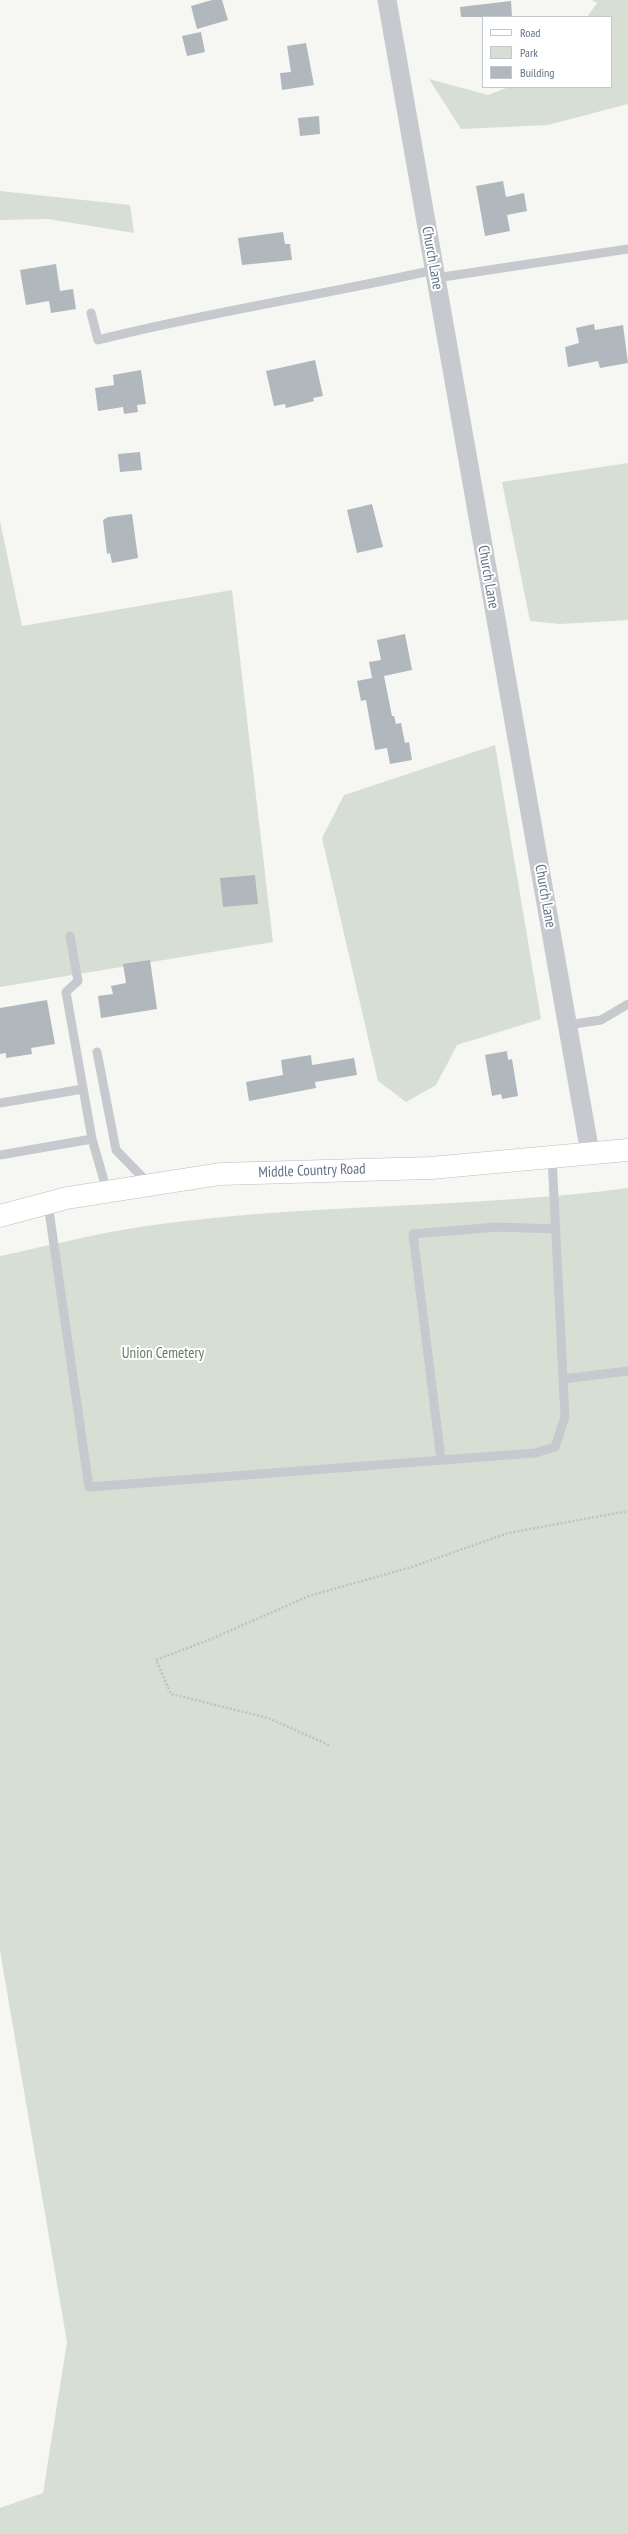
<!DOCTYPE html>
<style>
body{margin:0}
#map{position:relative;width:628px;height:2534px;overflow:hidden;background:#f6f7f3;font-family:"PT Sans Narrow",sans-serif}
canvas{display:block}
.legend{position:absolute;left:482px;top:16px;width:130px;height:72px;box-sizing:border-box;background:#fff;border:1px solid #c1c7cf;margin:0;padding:5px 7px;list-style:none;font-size:12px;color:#637387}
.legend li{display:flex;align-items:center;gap:8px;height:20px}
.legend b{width:20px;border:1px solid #c1c7cf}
</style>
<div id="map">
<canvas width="628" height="2534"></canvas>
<ul class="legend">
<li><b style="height:5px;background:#fff"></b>Road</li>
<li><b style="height:11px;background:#d7dfd4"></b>Park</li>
<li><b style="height:11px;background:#b0b7bd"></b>Building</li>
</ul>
</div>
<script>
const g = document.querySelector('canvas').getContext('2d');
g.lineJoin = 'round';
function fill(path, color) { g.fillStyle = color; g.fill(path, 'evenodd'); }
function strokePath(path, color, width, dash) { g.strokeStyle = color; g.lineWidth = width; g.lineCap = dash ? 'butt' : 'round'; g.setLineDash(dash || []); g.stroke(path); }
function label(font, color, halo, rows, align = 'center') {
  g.font = font + ' "PT Sans Narrow",sans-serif'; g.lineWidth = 4; g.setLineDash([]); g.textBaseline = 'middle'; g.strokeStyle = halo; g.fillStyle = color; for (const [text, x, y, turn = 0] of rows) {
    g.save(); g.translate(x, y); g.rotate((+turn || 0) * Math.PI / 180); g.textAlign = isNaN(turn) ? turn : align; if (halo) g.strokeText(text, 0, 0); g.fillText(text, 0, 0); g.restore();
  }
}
const green = new Path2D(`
 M 592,0 L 628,0 L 628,104 L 548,125 L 461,129 L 429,79 L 488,95 L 509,87 L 611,87 L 611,17 L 587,17 L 597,3 Z
 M 0,191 L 130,205 L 134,233 L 48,219 L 0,220 Z
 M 628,463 L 628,620 L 560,624 L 530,621 L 502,482 Z
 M 0,521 L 22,626 L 232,590 L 273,942 L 0,987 Z
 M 495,745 L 541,1019 L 457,1045 L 436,1085 L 406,1102 L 378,1081 L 322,838 L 344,795 Z
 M 628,1188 L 628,2534 L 0,2534 L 0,2508 L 43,2493 L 67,2342 L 0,1951 L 0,1256 C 48,1246 97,1233 146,1226 C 306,1203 468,1209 628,1188 Z`);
const building = new Path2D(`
 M 212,0 L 222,0 L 228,20 L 197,29 L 191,6 Z
 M 511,1 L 512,17 L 461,17 L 460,7 Z
 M 201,32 L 205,52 L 187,56 L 182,36 Z
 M 306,43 L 314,85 L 282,90 L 280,73 L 291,72 L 287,46 Z
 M 319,116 L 320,134 L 300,136 L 298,118 Z
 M 503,181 L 506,197 L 524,193 L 527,211 L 507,215 L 510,231 L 485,236 L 476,186 Z
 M 283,232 L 285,244 L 290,244 L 292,260 L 242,265 L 238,238 Z
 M 56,264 L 60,291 L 73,289 L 76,309 L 51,313 L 49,301 L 26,305 L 20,270 Z
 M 594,324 L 595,330 L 623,325 L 628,363 L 600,368 L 598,361 L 568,367 L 565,347 L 579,343 L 576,328 Z
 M 315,360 L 323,396 L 313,398 L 314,401 L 286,408 L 285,404 L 274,406 L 266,371 Z
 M 141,370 L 146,404 L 137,405 L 138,412 L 124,414 L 123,407 L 98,411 L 95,388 L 114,385 L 113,375 Z
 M 140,452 L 142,470 L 120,472 L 118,454 Z
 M 372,504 L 383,547 L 357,553 L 347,510 Z
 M 132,514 L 138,558 L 112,563 L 110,553 L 107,554 L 103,520 L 108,517 Z
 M 405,634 L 412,670 L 384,676 L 392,716 L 394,716 L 396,724 L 401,723 L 405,743 L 409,742 L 412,760 L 390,764 L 387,748 L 375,750 L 366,700 L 361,701 L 357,681 L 372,678 L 369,662 L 381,660 L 377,640 Z
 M 255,875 L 258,904 L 223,907 L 220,878 Z
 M 150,960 L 157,1009 L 101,1018 L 98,996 L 113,994 L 111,986 L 126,983 L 123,964 Z
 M 47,1000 L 55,1044 L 31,1048 L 32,1054 L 6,1058 L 6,1053 L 0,1054 L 0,1008 Z
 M 507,1051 L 508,1060 L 512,1059 L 518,1096 L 502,1099 L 501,1094 L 492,1096 L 485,1055 Z
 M 311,1055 L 312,1065 L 354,1058 L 357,1075 L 315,1082 L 316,1088 L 249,1101 L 246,1082 L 283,1075 L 281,1060 Z`);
const path = new Path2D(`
 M 329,1745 L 268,1718 L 171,1694 L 156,1660 L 211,1639 L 309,1596 L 415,1566 L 508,1533 L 628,1511`);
const service = new Path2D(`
 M 436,278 L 628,249
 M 91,313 L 98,340 C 209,312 323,295 434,270
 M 70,936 L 78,981 L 66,992 L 92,1139 L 107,1191
 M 567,1025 L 601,1020 L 628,1004
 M 97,1052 L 116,1150 L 149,1184
 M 0,1103 L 83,1089
 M 0,1155 L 92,1139
 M 48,1204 L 89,1487 L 535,1453 L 555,1447 L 565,1417 L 552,1157
 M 563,1379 L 628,1371
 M 441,1460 L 413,1234 L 497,1227 L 556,1229`);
const minor = new Path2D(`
 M 387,0 L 590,1153`);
const primary = new Path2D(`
 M 0,1216 L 67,1198 L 220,1174 L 431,1168 L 628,1150`);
const streetNames = [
 ["Church Lane",432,258,80],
 ["Church Lane",488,577,80],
 ["Church Lane",545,896,80],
 ["Middle Country Road",312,1171,-2]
];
const parkNames = [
 ["Union Cemetery",163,1354]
];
fill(green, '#d7dfd4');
fill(building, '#b0b7bd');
strokePath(primary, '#b9bcc1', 23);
strokePath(path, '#bfc1c4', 2.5, [2, 2]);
strokePath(service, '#c6c9cd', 9);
strokePath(minor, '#c6c9cd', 19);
strokePath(primary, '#fff', 22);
label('15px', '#637387', '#fff', streetNames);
label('15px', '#657d62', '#fff', parkNames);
</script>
